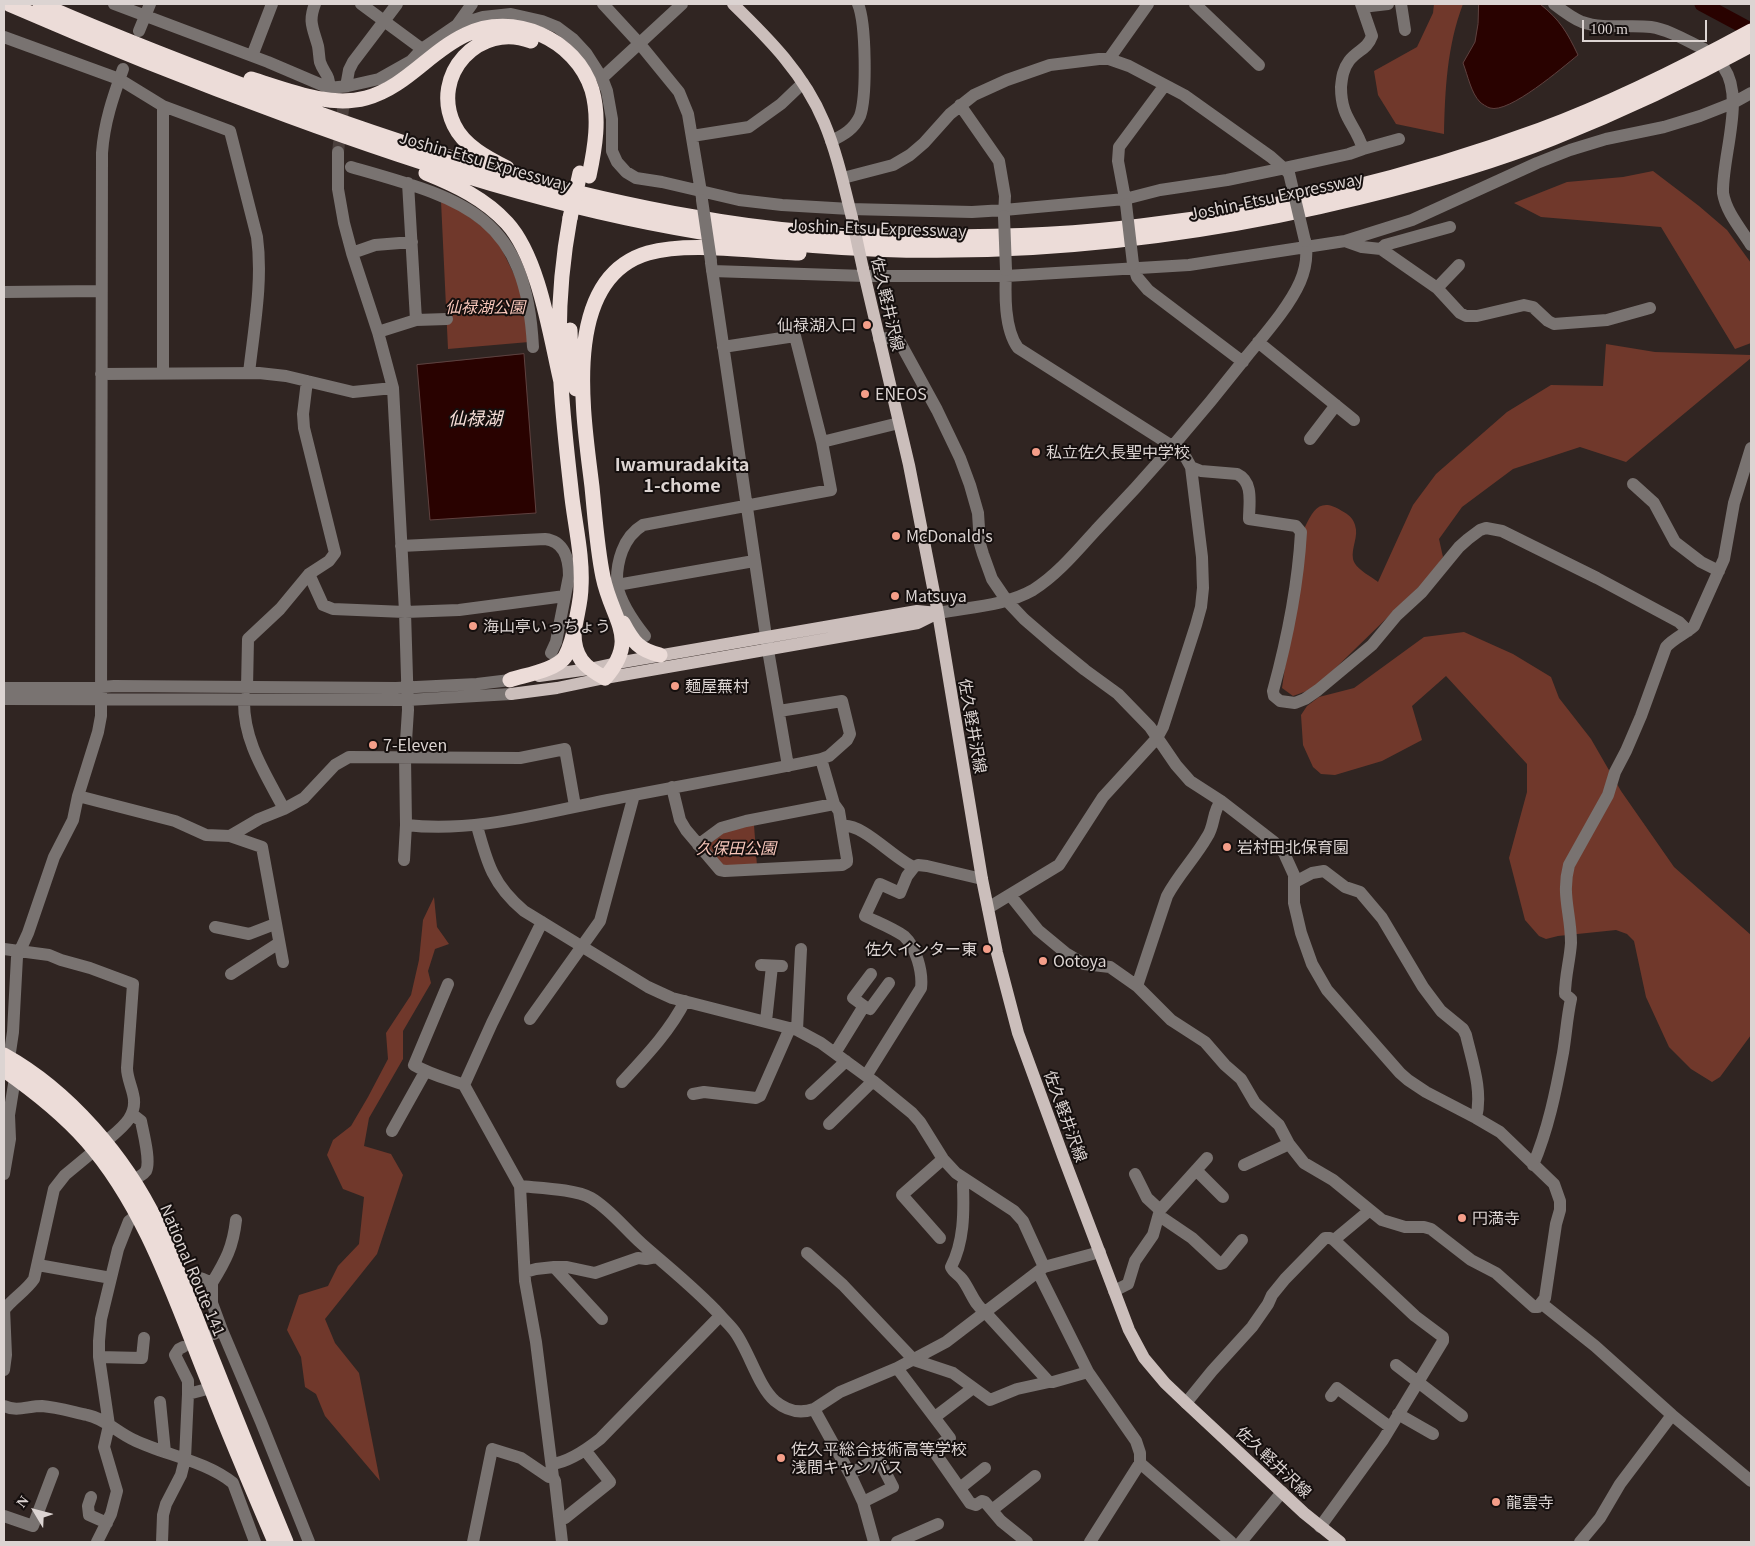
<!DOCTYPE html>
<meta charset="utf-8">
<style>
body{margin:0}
#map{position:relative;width:1755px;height:1546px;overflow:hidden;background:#302522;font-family:Georgia,serif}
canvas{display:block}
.frame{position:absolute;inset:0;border:5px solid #dcd4d2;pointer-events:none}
.north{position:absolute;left:10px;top:1486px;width:50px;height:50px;-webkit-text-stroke:4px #150f0e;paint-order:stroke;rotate:307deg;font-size:14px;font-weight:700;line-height:20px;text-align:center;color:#dcd4d2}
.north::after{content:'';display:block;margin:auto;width:18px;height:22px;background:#dcd4d2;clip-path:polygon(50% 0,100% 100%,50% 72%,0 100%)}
.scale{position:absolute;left:1582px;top:20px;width:125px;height:22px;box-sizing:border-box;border:2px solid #dcd4d2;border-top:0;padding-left:6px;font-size:15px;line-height:18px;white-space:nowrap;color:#dcd4d2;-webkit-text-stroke:4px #150f0e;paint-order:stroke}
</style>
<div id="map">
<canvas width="1755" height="1546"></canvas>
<div class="frame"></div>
<div class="north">N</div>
<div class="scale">100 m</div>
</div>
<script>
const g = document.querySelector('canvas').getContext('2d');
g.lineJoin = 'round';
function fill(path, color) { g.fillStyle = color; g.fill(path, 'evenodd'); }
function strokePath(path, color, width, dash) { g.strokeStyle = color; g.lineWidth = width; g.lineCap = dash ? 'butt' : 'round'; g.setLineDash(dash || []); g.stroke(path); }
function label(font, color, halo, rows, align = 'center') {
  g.font = font + ' Georgia,"Noto Sans JP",serif'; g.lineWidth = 4; g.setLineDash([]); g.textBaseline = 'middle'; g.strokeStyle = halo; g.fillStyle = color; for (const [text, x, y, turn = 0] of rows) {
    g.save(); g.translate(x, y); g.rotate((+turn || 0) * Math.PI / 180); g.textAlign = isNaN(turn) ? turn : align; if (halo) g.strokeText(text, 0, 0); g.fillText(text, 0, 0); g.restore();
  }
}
const green = new Path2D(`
 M 1434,4 L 1463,4 C 1447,46 1445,90 1444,134 L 1396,124 L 1378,95 L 1374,71 L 1417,47 L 1433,13 Z
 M 1653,171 L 1699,206 L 1727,230 L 1751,263 L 1751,343 L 1735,349 L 1661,227 L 1541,217 L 1514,203 L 1567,182 L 1623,177 Z
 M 441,201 L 460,210 L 488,231 L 500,246 L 520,286 L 529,342 L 448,349 Z
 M 1606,344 L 1655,352 L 1751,355 L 1751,358 L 1626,462 L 1580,447 L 1513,469 L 1462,507 L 1439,539 L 1443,557 L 1429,577 L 1315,688 L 1293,696 L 1282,688 L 1305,527 C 1314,508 1321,498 1342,511 C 1348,514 1353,518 1355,525 C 1359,536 1351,548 1353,559 C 1355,569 1371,576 1378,582 L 1413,505 L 1436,474 L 1507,412 L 1551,385 L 1603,386 Z
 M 1464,632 L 1513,654 L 1551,677 L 1559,698 L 1591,739 L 1621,791 L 1674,867 L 1751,935 L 1751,1035 L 1720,1077 L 1712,1082 L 1691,1069 L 1669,1047 L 1646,997 L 1634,941 L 1627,934 L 1616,930 L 1558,936 L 1546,939 L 1539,936 L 1525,920 L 1509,858 L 1527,792 L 1527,764 L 1446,676 L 1412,706 L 1422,740 L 1382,761 L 1335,775 L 1321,774 L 1313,767 L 1303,745 L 1301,715 L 1307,706 L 1319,697 L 1354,688 L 1424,637 Z
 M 754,825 L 757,866 L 725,868 L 707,846 L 726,831 Z
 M 434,897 L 437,927 L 449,944 L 435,949 L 428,971 L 431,983 L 403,1031 L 403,1059 L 369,1118 L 364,1146 L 391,1154 L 403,1175 L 377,1254 L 325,1319 L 335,1343 L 359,1373 L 380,1481 L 325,1416 L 316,1394 L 305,1387 L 301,1357 L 287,1330 L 299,1295 L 328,1286 L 338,1266 L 359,1244 L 364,1197 L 343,1189 L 327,1155 L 333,1140 L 351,1126 L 368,1097 L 388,1059 L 386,1033 L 411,995 L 419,960 L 423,920 Z`);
const water = new Path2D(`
 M 1479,4 L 1540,4 C 1560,20 1567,32 1578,55 C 1563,67 1509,114 1490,108 C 1487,107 1482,104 1480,102 C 1471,93 1468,76 1463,63 L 1475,42 L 1478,24 Z
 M 524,354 L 536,513 L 430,520 L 417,365 Z`);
const river = new Path2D(`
 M 1702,4 L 1745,27 L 1751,32`);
const minorTunnel = new Path2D(`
 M 338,152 L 345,92`);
const minor = new Path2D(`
 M 114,4 L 268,62 L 329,88 L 348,86 L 379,79 L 411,61 L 422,49 L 457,25 L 483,17 L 511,14 L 542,21 L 557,27 L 573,39 L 586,53 L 602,78 L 607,91 L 612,119 L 612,151 L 617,162 L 626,172 L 636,178 L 662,182 L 739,200 L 782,205 L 850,209 L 972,212 L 1004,210 L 1125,199 L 1160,190 L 1227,180 L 1285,168 L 1349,154 L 1363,149 C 1355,123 1341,119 1341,87 C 1342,77 1343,69 1349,61 C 1357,50 1367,50 1372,36 L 1361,4
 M 315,4 C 308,22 313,28 318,46 C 319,51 319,57 320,62 C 324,74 330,74 329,88
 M 361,4 L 422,49
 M 603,4 L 639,43 L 679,92 L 688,114 L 702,198
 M 1195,4 L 1259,65
 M 1401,4 L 1405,30
 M 1554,4 C 1563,11 1572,18 1582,22 C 1604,30 1629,24 1651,27 C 1670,30 1687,41 1704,49
 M 1362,7 L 1388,4
 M 457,25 L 472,4
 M 139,31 L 150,4
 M 4,37 L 119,79 L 163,106 L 230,131 L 257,237 C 263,281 254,328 249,373
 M 252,56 L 272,4
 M 1109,59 L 1148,4
 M 1724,68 C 1745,98 1722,157 1723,193 C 1726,212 1741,229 1751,245
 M 602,78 L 682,4
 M 347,81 L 349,70 L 353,62 L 397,4
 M 960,105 L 999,161 L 1005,196 L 1004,216
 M 692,136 L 749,127 L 781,104 L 803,83
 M 831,141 C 844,135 854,129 860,116 C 867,96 866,23 858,4
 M 1363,149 L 1399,139
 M 338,152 L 338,189 L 344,223 L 352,253 L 378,332 L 393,388 L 405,612 L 408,710 L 405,757 L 406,825 C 475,833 541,813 608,800 C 679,786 750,774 821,759 L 829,756 L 847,740 L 850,734 L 842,701 L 779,711
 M 351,167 C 463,199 526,213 533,347
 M 843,178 L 893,165 L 910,155 L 924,143 L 950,114 L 974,95 L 1007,80 L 1050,65 L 1099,59 L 1109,59 L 1129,66 L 1184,95 L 1271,157 L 1289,173
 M 1126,204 L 1118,161 L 1119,147 L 1165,85
 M 1345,241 L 1362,247 L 1381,249 L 1437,288 L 1460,313 L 1466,316 L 1477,316 L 1524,305 L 1533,307 L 1548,321 L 1554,324 L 1607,320 L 1650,308
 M 1381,249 L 1385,245 L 1450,227
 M 352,253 L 375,245 L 412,242
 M 711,263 L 768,650 L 788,766
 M 1133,264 L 1137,277 L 1148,290 L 1243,362
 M 712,271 L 865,276 L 1006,276 L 1189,265 L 1345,241 L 1412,220 L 1537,163 L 1570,150 L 1606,139 L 1664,127 L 1700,116 L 1733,103 L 1751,93
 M 1437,288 L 1459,265
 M 4,292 L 101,291
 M 416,320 L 447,319
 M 378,332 L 416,320 L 408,183
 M 879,339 L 897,337 L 937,410 L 960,458 L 970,485 L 978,513 L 980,544 L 983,554 L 992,579 L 1007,601 L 1024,619 L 1053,644 L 1085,670 L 1118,694 L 1150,727 L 1176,765 L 1190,781 L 1221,801 L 1274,842 L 1284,853 L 1294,875 L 1294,903 L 1301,933 L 1312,964 L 1327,990 L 1400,1073 L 1408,1080 L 1426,1092 L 1476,1118 L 1500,1132 L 1554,1184 L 1560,1201 L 1560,1210 L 1556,1224 L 1545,1298 L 1538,1307 L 1534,1307 L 1496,1273 L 1471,1260 L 1431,1229 L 1424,1227 L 1405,1227 L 1382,1220 L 1333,1180 L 1304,1163 L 1289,1144 L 1279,1125 L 1255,1103 L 1241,1079 L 1225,1065 L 1205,1042 L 1171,1020 L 1137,986 L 1110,967 L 1084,964 L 1067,954 L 1038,930 L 1010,895
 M 1258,342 L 1354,420
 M 723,347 L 795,336 L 822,442 L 831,490 L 643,525 C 623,537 616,562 617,585 L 754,561
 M 163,373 L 163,106
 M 101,374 L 259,373 L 286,376 L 353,392 L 393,388
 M 1310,439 L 1336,405
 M 822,442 L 899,423
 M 1191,467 L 1201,471 L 1237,474 C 1254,482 1249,504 1249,519 L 1296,526 L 1301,532 C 1298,586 1287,640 1273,691 L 1274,696 L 1280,701 L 1295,703 L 1305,699 L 1318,690 L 1372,645 L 1397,615 L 1422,592 L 1459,547 L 1468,539 L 1480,530 L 1486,528 L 1502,531 L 1597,578 L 1679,622 L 1688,631
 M 1633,484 L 1654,503 L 1675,542 L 1701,562 L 1719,571
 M 401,546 L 545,539 C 564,541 569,559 569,576 L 556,642 L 551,653
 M 309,574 L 323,605 L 333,609 L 405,612 L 459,610 L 565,596
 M 617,585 C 621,604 633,621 645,636
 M 938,613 C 969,607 1005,606 1033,590 C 1057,575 1077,551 1096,530 C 1149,475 1200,416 1247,356 C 1265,334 1289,307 1300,282 C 1306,268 1308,255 1305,241
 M 4,688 L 89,688 L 114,686 L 396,688 L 477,684 L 510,680
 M 247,688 L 248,639 L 280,609 L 309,574 L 329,561 L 335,553 L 304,428 L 303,414 L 307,381
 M 4,699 L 407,700 L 511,694
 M 244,699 C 243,741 265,773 284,809
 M 672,787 L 680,820 L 686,830 L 720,870 L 725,871 L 842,865 L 847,862 L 847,859 L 839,811 L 834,804 L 821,759
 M 78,796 L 175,821 L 206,835 L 230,836 L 259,819 L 284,809 L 304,798 L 335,765 L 349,757 L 520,758 L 565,749 L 575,806
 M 477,826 C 487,863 493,885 524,911 L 648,987 L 661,993 L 672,998 L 797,1030 L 821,1043 L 873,1081 L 912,1113 L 920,1122 L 943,1159 L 956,1173 L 1014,1211 L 1023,1221 L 1044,1267
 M 842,826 C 862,822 895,860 914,867 L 918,865 L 927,866 L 982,879
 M 230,836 L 262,847 L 283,962
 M 698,845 L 721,828 L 746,821 L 834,804
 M 404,860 L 406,825
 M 1295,882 L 1312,873 L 1324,871 L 1345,887 L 1360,892 L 1382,918 L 1423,987 L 1441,1011 L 1463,1029 L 1466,1035 C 1472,1061 1483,1091 1476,1118
 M 988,908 L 1059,865 L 1103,797 L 1157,738 L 1163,727 L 1196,625 L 1201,607 L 1203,588 L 1202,557 L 1191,467 L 1186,458 L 1172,446 L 1018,348 C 1004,329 1005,293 1006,270
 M 542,922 L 492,1023 L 464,1085 L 520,1186 L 525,1281 L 536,1342 L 553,1477 L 555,1481 L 562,1542
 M 215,927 L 249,934 L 275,924
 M 4,949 L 49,955 L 61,960 L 90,968 L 133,984 L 127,1068 C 127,1077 131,1085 133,1094 C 139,1117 120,1129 105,1142
 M 761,965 L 782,966
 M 231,974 L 279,943
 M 448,984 L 414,1065 C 429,1074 448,1079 464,1085
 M 1137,986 L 1167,896 C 1178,875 1195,858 1207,837 C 1215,826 1212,812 1221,801
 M 864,1006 L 870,1009 L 889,983
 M 530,1019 L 600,921 L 634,795
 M 766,1021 L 772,966
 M 797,1030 L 801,949
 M 835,1053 L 864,1006 L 853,998 L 871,974
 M 7,1057 L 10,1052 L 13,1032 L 17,957 L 28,933 L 54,857 L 73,820 L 78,796 L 98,732 L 101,716 L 102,153 C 104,123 113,97 123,69
 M 866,1076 L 921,988 C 923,972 916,947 904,936 C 893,928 877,922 865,916 L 880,884 L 900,893 L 907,876 L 914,867
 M 622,1082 C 645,1057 670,1031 685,1001
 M 693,1094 L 704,1092 L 756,1098 L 760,1096 L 790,1028
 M 811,1094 L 846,1061
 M 132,1114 L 141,1121 C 143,1132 151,1161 146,1171 C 143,1175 137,1178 132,1180
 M 829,1124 L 873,1081
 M 392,1131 L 425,1072
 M 1244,1165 L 1289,1144
 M 1533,1165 C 1548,1130 1556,1091 1563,1053 C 1566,1035 1567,1017 1571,999 L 1565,994 C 1565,976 1570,960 1571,943 C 1571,913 1561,895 1569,865 L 1608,795 L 1615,772 L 1626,751 L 1641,716 L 1666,647 C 1674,638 1685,634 1694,626 L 1724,559 L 1734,503 L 1751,448
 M 1196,1170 L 1223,1197
 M 4,1174 L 10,1139 L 9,1115 L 15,1078
 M 965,1179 L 963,1185 C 964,1213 964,1242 951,1267 C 953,1272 958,1274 962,1279 C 970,1289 974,1305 985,1312 L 1049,1382 L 1053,1382 L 1088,1372
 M 520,1186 C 539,1188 576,1189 591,1198 C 610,1209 625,1229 642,1244 C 668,1267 696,1289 720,1315 C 725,1321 731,1326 735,1332 C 749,1351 758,1386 775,1401 C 787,1411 800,1414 814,1409 L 850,1474 L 863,1502 L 874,1542
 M 1160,1210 L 1207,1158
 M 1159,1218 L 1164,1219 L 1192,1238 L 1220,1264 L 1223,1263 L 1242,1240
 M 940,1238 L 902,1195 L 943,1159
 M 807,1253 L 843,1285 L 914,1360 L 953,1373 L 990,1400 L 1017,1389 L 1049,1382
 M 38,1265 L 111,1278
 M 554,1267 L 567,1267 L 595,1273 L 638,1258 L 646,1259 L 656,1257
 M 525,1272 L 536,1269 L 554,1267 L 602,1319
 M 1038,1272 L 1088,1372 L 1136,1441 L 1140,1453 L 1140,1463 L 1090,1542
 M 181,1279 C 192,1274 201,1278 212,1283 L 212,1303 L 222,1330
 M 212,1283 C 226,1260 233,1247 236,1220
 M 1114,1291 L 1128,1284 L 1135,1261 L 1153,1235 L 1160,1210 L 1147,1198 L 1135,1174
 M 1541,1303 L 1595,1346 L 1672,1415 L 1751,1481
 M 4,1308 L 6,1355 L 4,1370
 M 4,1310 C 13,1298 26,1291 34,1279 L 54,1189 L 65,1175 L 94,1151
 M 214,1334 L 222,1330 L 261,1422 L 309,1542
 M 183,1347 L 179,1349 L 175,1355 L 188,1381 L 188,1394
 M 99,1357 L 142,1358 L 144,1338
 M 1396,1365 L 1462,1416
 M 897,1368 L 950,1438 L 933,1450 L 970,1503 L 976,1505 L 982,1501 L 985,1502 L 1001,1521 L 1027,1542
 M 1331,1396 L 1337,1388 L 1390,1427
 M 160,1402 L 165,1452
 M 1186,1403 L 1212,1371 L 1252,1327 L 1268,1304 L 1272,1295 L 1285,1279 L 1325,1238 L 1330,1238 L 1334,1240
 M 4,1406 C 17,1412 28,1406 42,1406 C 56,1407 73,1412 87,1415 C 104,1418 118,1433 134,1440 C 165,1455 206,1461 233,1483 L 255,1542
 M 814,1409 L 840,1392 L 897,1368 L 946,1342 L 1044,1267 L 1100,1252
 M 1398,1414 L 1433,1434
 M 935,1417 L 973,1388
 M 1140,1463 L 1231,1542
 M 552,1464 C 569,1462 586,1450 600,1439 L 720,1316
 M 850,1474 L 878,1458 L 893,1487 L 863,1502
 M 960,1488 L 985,1468
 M 91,1497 L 88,1506 L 89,1515 L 107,1523
 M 992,1510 L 1035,1476
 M 4,1516 L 33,1526 L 53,1473
 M 560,1519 L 565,1518 L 610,1482 L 585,1450
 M 1320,1527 L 1383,1440 L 1443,1341 L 1443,1337 L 1415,1316 L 1334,1240 L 1370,1210
 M 97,1542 L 111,1514 L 117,1491 L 104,1447 L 109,1425 L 99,1357 L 99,1341 L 101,1319 L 118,1249 L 129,1221 L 137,1215
 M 162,1542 L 163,1515 L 166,1504 L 181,1475 L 185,1459 L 188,1394 L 211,1388
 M 473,1542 L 492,1449 L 521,1458 L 549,1477 L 553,1477
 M 897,1542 L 938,1524
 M 1241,1542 L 1282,1492
 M 1580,1542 L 1600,1518 L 1620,1484 L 1672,1415`);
const major = new Path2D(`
 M 733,4 C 769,39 804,74 824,122 C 837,153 844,186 852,218
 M 863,269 L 909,465 L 938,613 L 982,879 L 997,953 L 1018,1033 L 1063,1156 L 1129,1330 L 1144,1358 L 1165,1383 L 1186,1403 L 1304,1513 L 1340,1542
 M 539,676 L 589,669 L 617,663 L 917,611 L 938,613
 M 511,694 L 557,688 L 605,678 L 918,623 L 938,613`);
const highway = new Path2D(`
 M 9,4 C 101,44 194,81 289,116 C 422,165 560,209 701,232 C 920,267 1146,250 1361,197 C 1426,181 1491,163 1553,138 C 1621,111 1687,80 1751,45
 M 40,4 C 122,40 206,72 290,103 C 422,152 556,193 694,217 C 774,232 854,237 935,237 C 1004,237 1073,235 1141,226 C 1276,210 1412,177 1540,130 C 1613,103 1683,68 1751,31
 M 251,79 C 287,90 329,108 366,98 C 406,87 429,52 465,35 C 513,11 576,39 592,90 C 600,118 595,148 589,176
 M 507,168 C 487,158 464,146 454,125 C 430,75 479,21 531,41
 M 426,173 C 456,185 485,199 507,223 C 539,258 550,335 561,382
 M 570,330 L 571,359 L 576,389
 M 623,623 C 633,642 639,650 660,655
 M 574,633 C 574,657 584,667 605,678 C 640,638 612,621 603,577 C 597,548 595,517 592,487 C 584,419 559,279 648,253 C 690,241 755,252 799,253
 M 510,680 C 525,675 556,670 565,657 C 571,646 574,633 576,621 C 578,610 581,599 581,587 C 583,555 574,521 571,489 C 567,454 563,419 561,384 C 557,329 560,272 570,218
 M 4,1055 C 69,1091 125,1157 157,1223 C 176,1263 191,1305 207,1346 C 233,1411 259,1477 286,1542
 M 4,1070 C 34,1091 63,1114 87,1141 C 147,1209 177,1305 211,1388 C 231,1440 253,1491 275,1542`);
const minorBridge = new Path2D(`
 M 1289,173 L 1305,241
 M 702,200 L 711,261
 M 1126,204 L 1133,264
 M 1004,216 L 1006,270`);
const majorBridge = new Path2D(`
 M 852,218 L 863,269`);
const highwayBridge = new Path2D(`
 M 570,218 L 580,173`);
const markers = [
 [867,325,5,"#f49e89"],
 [865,394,5,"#f49e89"],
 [1036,452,5,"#f49e89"],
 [896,536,5,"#f49e89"],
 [895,596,5,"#f49e89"],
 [473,626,5,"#f49e89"],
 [675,686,5,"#f49e89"],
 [373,745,5,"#f49e89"],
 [1227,847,5,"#f49e89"],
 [987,949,5,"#f49e89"],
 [1043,961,5,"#f49e89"],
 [1462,1218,5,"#f49e89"],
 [781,1458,5,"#f49e89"],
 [1496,1502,5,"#f49e89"]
];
const streetNames = [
 ["Joshin-Etsu Expressway",485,161,16],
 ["Joshin-Etsu Expressway",1276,196,-12],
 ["Joshin-Etsu Expressway",878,228,2],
 ["佐久軽井沢線",888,304,77],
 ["佐久軽井沢線",973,726,80],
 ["佐久軽井沢線",1066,1116,70],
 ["National Route 141",193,1270,67],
 ["佐久軽井沢線",1274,1462,43]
];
const parkNames = [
 ["仙禄湖公園",485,307],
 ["久保田公園",736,848]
];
const poiNames = [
 ["仙禄湖入口",857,325,"right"],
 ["ENEOS",875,394],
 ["私立佐久長聖中学校",1046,452],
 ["McDonald's",906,536],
 ["Matsuya",905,596],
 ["海山亭いっちょう",483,626],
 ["麺屋蕪村",685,686],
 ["7-Eleven",383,745],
 ["岩村田北保育園",1237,847],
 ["佐久インター東",977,949,"right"],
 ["Ootoya",1053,961],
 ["円満寺",1472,1218],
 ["佐久平総合技術高等学校",791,1449],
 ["浅間キャンパス",791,1467],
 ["龍雲寺",1506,1502]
];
const waterNames = [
 ["仙禄湖",475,418]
];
const neighbourhoodNames = [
 ["Iwamuradakita",682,464],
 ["1-chome",682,485]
];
fill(green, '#70382b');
fill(water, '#290200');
strokePath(water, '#5f413f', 1);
strokePath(river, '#290200', 15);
strokePath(minorTunnel, '#4a3f3c', 12, [12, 6]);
strokePath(minor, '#797371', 12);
strokePath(major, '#cbbebb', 12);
strokePath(highway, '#ecdcd8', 15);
strokePath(minorBridge, '#797371', 12);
strokePath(majorBridge, '#cbbebb', 12);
strokePath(highwayBridge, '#ecdcd8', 15);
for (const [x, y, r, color] of markers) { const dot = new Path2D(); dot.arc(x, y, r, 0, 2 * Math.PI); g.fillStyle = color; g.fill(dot); strokePath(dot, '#150f0e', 2); }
label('16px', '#dcd4d2', '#150f0e', streetNames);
label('italic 16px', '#f8c7bb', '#150f0e', parkNames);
label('16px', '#dcd4d2', '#150f0e', poiNames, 'left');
label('italic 18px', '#f7ded8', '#150f0e', waterNames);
label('bold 18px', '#dcd4d2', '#150f0e', neighbourhoodNames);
</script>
